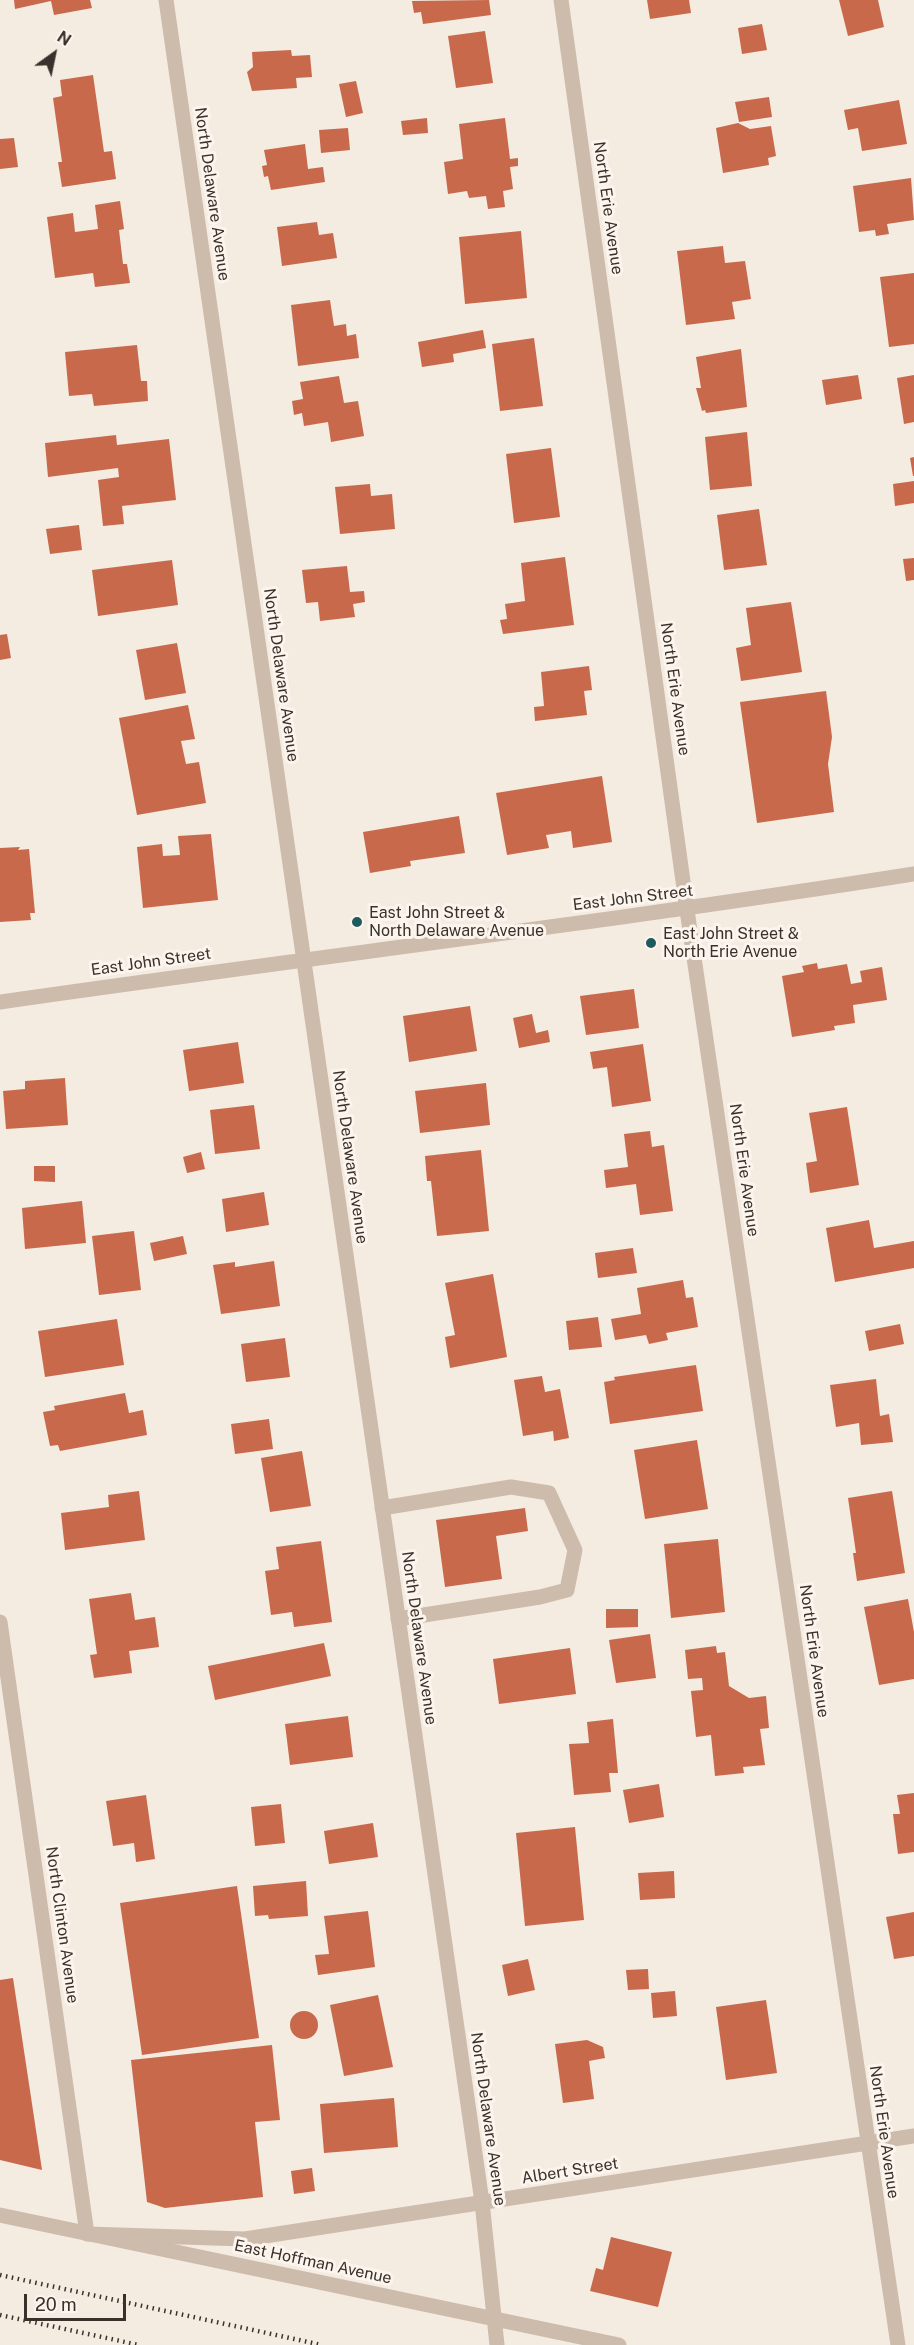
<!DOCTYPE html>
<style>
body{margin:0}
#map{position:relative;width:914px;height:2345px;overflow:hidden;background:#f4ebe1;font-family:"Public Sans",sans-serif}
canvas{display:block}
.north{position:absolute;left:24px;top:24px;width:60px;height:60px;-webkit-text-stroke:4px #fbf5ee;paint-order:stroke;rotate:33deg;font-size:16px;font-weight:700;line-height:24px;text-align:center;color:#3b302b}
.north::after{content:'';display:block;margin:auto;width:21px;height:27px;background:#3b302b;clip-path:polygon(50% 0,100% 100%,50% 72%,0 100%)}
.scale{position:absolute;left:24px;top:2294px;width:102px;height:27px;box-sizing:border-box;border:3px solid #3b302b;border-top:0;padding-left:8px;font-size:18px;line-height:21px;white-space:nowrap;color:#3b302b;-webkit-text-stroke:4px #fbf5ee;paint-order:stroke}
</style>
<div id="map">
<canvas width="914" height="2345"></canvas>
<div class="north">N</div>
<div class="scale">20 m</div>
</div>
<script>
const g = document.querySelector('canvas').getContext('2d');
g.lineJoin = 'round';
function fill(path, color) { g.fillStyle = color; g.fill(path, 'evenodd'); }
function strokePath(path, color, width, dash) { g.strokeStyle = color; g.lineWidth = width; g.lineCap = dash ? 'butt' : 'round'; g.setLineDash(dash || []); g.stroke(path); }
function label(font, color, halo, rows, align = 'center') {
  g.font = font + ' "Public Sans",sans-serif'; g.lineWidth = 6; g.setLineDash([]); g.textBaseline = 'middle'; g.strokeStyle = halo; g.fillStyle = color; for (const [text, x, y, turn = 0] of rows) {
    g.save(); g.translate(x, y); g.rotate((+turn || 0) * Math.PI / 180); g.textAlign = isNaN(turn) ? turn : align; if (halo) g.strokeText(text, 0, 0); g.fillText(text, 0, 0); g.restore();
  }
}
const building = new Path2D(`
 M 14,0 L 90,0 L 92,8 L 54,15 L 51,1 L 15,9 Z
 M 489,0 L 491,15 L 423,24 L 421,12 L 414,13 L 412,1 Z
 M 647,0 L 689,0 L 691,13 L 650,19 Z
 M 839,0 L 878,0 L 884,27 L 848,36 Z
 M 762,24 L 767,50 L 742,54 L 738,28 Z
 M 485,31 L 493,83 L 456,88 L 448,36 Z
 M 291,50 L 292,56 L 310,55 L 312,77 L 296,78 L 297,88 L 252,91 L 247,72 L 253,67 L 252,52 Z
 M 93,75 L 104,152 L 112,151 L 116,179 L 62,187 L 58,162 L 62,162 L 53,98 L 62,96 L 60,80 Z
 M 356,81 L 363,113 L 346,117 L 339,84 Z
 M 769,97 L 772,117 L 739,122 L 735,102 Z
 M 899,100 L 907,144 L 862,151 L 858,128 L 848,130 L 844,110 Z
 M 427,118 L 428,133 L 403,135 L 401,121 Z
 M 505,118 L 510,159 L 518,158 L 518,166 L 510,167 L 513,189 L 503,191 L 505,207 L 488,209 L 486,196 L 469,198 L 467,191 L 448,194 L 444,162 L 463,159 L 459,124 Z
 M 738,123 L 750,129 L 771,126 L 776,156 L 768,158 L 769,165 L 723,173 L 716,128 Z
 M 348,128 L 350,150 L 321,153 L 319,130 Z
 M 14,138 L 18,167 L 0,169 L 0,139 Z
 M 305,144 L 308,169 L 323,167 L 325,182 L 271,190 L 268,176 L 264,177 L 262,166 L 267,165 L 264,150 Z
 M 911,178 L 914,220 L 887,224 L 889,234 L 876,236 L 875,230 L 859,232 L 853,186 Z
 M 120,201 L 124,229 L 119,230 L 123,264 L 127,264 L 130,283 L 95,287 L 93,273 L 55,278 L 47,217 L 73,213 L 75,232 L 98,229 L 95,205 Z
 M 317,222 L 319,235 L 333,233 L 337,258 L 282,266 L 277,227 Z
 M 521,231 L 527,298 L 465,304 L 459,237 Z
 M 723,246 L 725,263 L 745,261 L 751,299 L 732,302 L 735,319 L 686,325 L 677,251 Z
 M 914,273 L 914,344 L 889,347 L 880,277 Z
 M 330,300 L 334,326 L 346,324 L 347,336 L 356,334 L 359,358 L 298,366 L 291,305 Z
 M 483,330 L 486,348 L 453,354 L 454,362 L 422,367 L 418,342 Z
 M 534,338 L 543,406 L 500,411 L 492,344 Z
 M 137,345 L 141,381 L 147,381 L 148,401 L 94,406 L 92,394 L 69,396 L 65,352 Z
 M 741,349 L 747,407 L 706,413 L 705,410 L 702,411 L 696,388 L 701,388 L 696,357 Z
 M 858,375 L 862,399 L 826,405 L 822,380 Z
 M 914,375 L 914,422 L 904,424 L 897,378 Z
 M 339,376 L 344,403 L 358,401 L 364,436 L 331,442 L 328,422 L 304,426 L 302,413 L 294,415 L 292,401 L 303,399 L 300,382 Z
 M 747,432 L 752,486 L 710,490 L 705,437 Z
 M 116,435 L 117,445 L 169,439 L 176,500 L 122,506 L 124,524 L 103,526 L 98,480 L 119,477 L 118,468 L 48,477 L 45,443 Z
 M 551,448 L 560,517 L 514,523 L 506,454 Z
 M 914,457 L 914,476 L 913,476 L 910,458 Z
 M 914,481 L 914,503 L 895,506 L 893,484 Z
 M 370,484 L 371,496 L 392,494 L 395,529 L 340,534 L 335,487 Z
 M 759,509 L 767,565 L 724,570 L 717,515 Z
 M 79,525 L 82,550 L 50,554 L 46,529 Z
 M 565,557 L 574,625 L 503,634 L 500,620 L 507,619 L 505,604 L 525,601 L 521,563 Z
 M 914,558 L 914,580 L 906,581 L 903,559 Z
 M 172,560 L 178,605 L 98,616 L 92,570 Z
 M 347,566 L 350,592 L 364,591 L 365,602 L 353,604 L 355,617 L 320,621 L 318,602 L 306,603 L 302,570 Z
 M 791,602 L 802,672 L 741,681 L 736,648 L 751,645 L 746,608 Z
 M 7,634 L 11,658 L 0,660 L 0,635 Z
 M 177,643 L 186,693 L 145,700 L 136,650 Z
 M 589,666 L 592,690 L 584,691 L 587,715 L 535,721 L 534,707 L 544,706 L 541,672 Z
 M 826,691 L 832,737 L 828,764 L 834,812 L 757,823 L 740,702 Z
 M 188,705 L 195,739 L 181,741 L 186,764 L 199,762 L 206,803 L 137,815 L 119,718 Z
 M 602,776 L 612,842 L 573,848 L 571,831 L 546,835 L 549,848 L 507,855 L 496,793 Z
 M 459,816 L 465,853 L 410,861 L 411,866 L 370,873 L 363,832 Z
 M 211,834 L 218,900 L 143,908 L 137,847 L 162,844 L 163,856 L 180,855 L 178,836 Z
 M 20,847 L 18,850 L 29,849 L 35,913 L 30,913 L 31,920 L 0,922 L 0,848 Z
 M 817,963 L 818,969 L 847,964 L 851,984 L 862,982 L 860,971 L 882,967 L 887,1000 L 853,1005 L 855,1023 L 834,1026 L 835,1030 L 792,1037 L 782,976 L 804,972 L 802,966 Z
 M 634,989 L 639,1028 L 586,1035 L 580,996 Z
 M 470,1006 L 477,1051 L 409,1062 L 403,1016 Z
 M 532,1014 L 536,1033 L 548,1030 L 550,1042 L 519,1048 L 513,1018 Z
 M 238,1042 L 244,1083 L 189,1091 L 183,1050 Z
 M 643,1044 L 651,1101 L 612,1107 L 607,1067 L 593,1069 L 590,1052 Z
 M 65,1078 L 68,1125 L 6,1129 L 3,1091 L 25,1089 L 25,1081 Z
 M 486,1083 L 490,1125 L 420,1133 L 415,1091 Z
 M 254,1105 L 260,1149 L 215,1154 L 210,1110 Z
 M 847,1107 L 859,1185 L 810,1193 L 806,1163 L 817,1161 L 809,1113 Z
 M 650,1131 L 652,1147 L 664,1145 L 673,1211 L 640,1215 L 636,1184 L 606,1188 L 604,1170 L 628,1167 L 624,1134 Z
 M 481,1150 L 489,1231 L 437,1236 L 431,1181 L 427,1181 L 425,1156 Z
 M 201,1152 L 205,1169 L 187,1173 L 183,1157 Z
 M 34,1166 L 55,1166 L 55,1182 L 34,1181 Z
 M 264,1192 L 269,1225 L 226,1232 L 222,1199 Z
 M 82,1201 L 86,1243 L 25,1249 L 22,1208 Z
 M 869,1220 L 874,1248 L 914,1241 L 914,1268 L 835,1282 L 826,1228 Z
 M 134,1231 L 141,1290 L 99,1295 L 92,1236 Z
 M 183,1236 L 187,1254 L 154,1261 L 150,1243 Z
 M 633,1248 L 637,1273 L 598,1278 L 595,1253 Z
 M 274,1261 L 280,1306 L 221,1314 L 213,1265 L 235,1262 L 235,1267 Z
 M 493,1274 L 507,1357 L 450,1368 L 445,1337 L 455,1335 L 445,1283 Z
 M 683,1280 L 686,1298 L 693,1297 L 698,1327 L 666,1333 L 668,1340 L 649,1344 L 646,1335 L 615,1340 L 611,1319 L 641,1314 L 637,1288 Z
 M 598,1317 L 602,1347 L 569,1350 L 566,1321 Z
 M 117,1319 L 124,1365 L 45,1377 L 38,1331 Z
 M 900,1324 L 904,1344 L 869,1351 L 865,1331 Z
 M 285,1338 L 290,1377 L 246,1382 L 241,1344 Z
 M 696,1365 L 703,1411 L 610,1424 L 604,1382 L 615,1380 L 614,1377 Z
 M 542,1376 L 545,1392 L 560,1389 L 569,1438 L 554,1441 L 553,1431 L 523,1436 L 514,1380 Z
 M 876,1379 L 880,1416 L 889,1414 L 893,1442 L 861,1445 L 859,1423 L 836,1427 L 830,1385 Z
 M 125,1393 L 129,1413 L 143,1410 L 147,1435 L 60,1451 L 58,1445 L 50,1446 L 43,1412 L 55,1410 L 54,1406 Z
 M 269,1419 L 273,1449 L 235,1454 L 231,1424 Z
 M 697,1440 L 708,1509 L 645,1519 L 634,1450 Z
 M 302,1451 L 311,1506 L 270,1512 L 261,1458 Z
 M 139,1491 L 145,1540 L 65,1550 L 61,1513 L 109,1507 L 108,1495 Z
 M 892,1491 L 905,1573 L 857,1581 L 853,1553 L 856,1553 L 848,1498 Z
 M 525,1508 L 528,1531 L 496,1536 L 502,1579 L 445,1587 L 436,1520 Z
 M 718,1539 L 725,1612 L 671,1618 L 664,1544 Z
 M 321,1541 L 332,1622 L 294,1627 L 292,1612 L 271,1615 L 265,1571 L 279,1569 L 276,1547 Z
 M 131,1593 L 135,1620 L 155,1617 L 159,1647 L 129,1651 L 132,1673 L 94,1678 L 90,1655 L 97,1654 L 89,1599 Z
 M 908,1599 L 914,1632 L 914,1679 L 879,1685 L 864,1607 Z
 M 606,1609 L 638,1609 L 638,1627 L 606,1628 Z
 M 650,1634 L 656,1678 L 616,1683 L 609,1640 Z
 M 324,1643 L 331,1676 L 215,1700 L 208,1666 Z
 M 716,1646 L 717,1653 L 725,1652 L 729,1686 L 749,1698 L 766,1696 L 769,1728 L 760,1729 L 765,1765 L 743,1767 L 744,1773 L 715,1776 L 711,1735 L 696,1737 L 691,1691 L 703,1690 L 702,1678 L 688,1679 L 685,1650 Z
 M 570,1648 L 576,1694 L 499,1704 L 493,1659 Z
 M 348,1716 L 353,1757 L 290,1765 L 285,1724 Z
 M 613,1719 L 618,1773 L 609,1773 L 611,1792 L 574,1795 L 569,1744 L 589,1743 L 587,1722 Z
 M 659,1784 L 664,1817 L 629,1823 L 623,1790 Z
 M 914,1793 L 914,1852 L 898,1854 L 893,1814 L 900,1814 L 897,1795 Z
 M 146,1795 L 155,1859 L 136,1862 L 134,1843 L 113,1846 L 106,1801 Z
 M 281,1804 L 285,1843 L 255,1846 L 251,1807 Z
 M 373,1823 L 378,1857 L 329,1864 L 324,1831 Z
 M 575,1827 L 584,1920 L 525,1926 L 516,1833 Z
 M 674,1871 L 675,1898 L 640,1900 L 638,1873 Z
 M 306,1881 L 308,1916 L 269,1919 L 268,1915 L 255,1916 L 253,1886 Z
 M 237,1886 L 259,2038 L 142,2055 L 120,1903 Z
 M 368,1911 L 375,1967 L 318,1975 L 315,1955 L 329,1954 L 324,1916 Z
 M 914,1912 L 914,1956 L 894,1959 L 886,1917 Z
 M 528,1959 L 535,1990 L 508,1996 L 502,1965 Z
 M 648,1969 L 649,1989 L 628,1990 L 626,1970 Z
 M 13,1978 L 42,2170 L 0,2160 L 0,1980 Z
 M 675,1991 L 677,2016 L 653,2018 L 651,1993 Z
 M 378,1995 L 393,2067 L 344,2076 L 330,2005 Z
 M 766,2000 L 777,2073 L 726,2080 L 716,2007 Z
 M290 2025a14 14 0 1 1 28 0a14 14 0 1 1-28 0Z
 M 587,2040 L 603,2047 L 605,2058 L 589,2061 L 594,2099 L 563,2103 L 555,2044 Z
 M 272,2045 L 280,2120 L 255,2122 L 263,2197 L 165,2208 L 147,2202 L 131,2060 Z
 M 394,2098 L 398,2147 L 324,2153 L 320,2104 Z
 M 312,2168 L 315,2191 L 294,2194 L 291,2171 Z
 M 611,2237 L 672,2252 L 658,2307 L 590,2291 L 596,2268 L 603,2270 Z`);
const service = new Path2D(`
 M 382,1508 L 511,1487 L 549,1493 L 575,1550 L 567,1590 L 540,1597 L 398,1619`);
const minor = new Path2D(`
 M 561,0 L 687,910 L 898,2345
 M 0,1622 L 87,2234 L 245,2239 L 914,2136`);
const tertiary = new Path2D(`
 M 166,0 L 482,2202 L 497,2345
 M 0,1002 C 305,958 610,922 914,874
 M 0,2215 L 619,2345`);
const rail = new Path2D(`
 M 0,2275 L 322,2345
 M 0,2315 L 139,2345`);
const markers = [
 [357,922,6,"#1f5a5e"],
 [651,943,6,"#1f5a5e"]
];
const streetNames = [
 ["North Delaware Avenue",212,194,82],
 ["North Erie Avenue",608,208,82],
 ["North Delaware Avenue",281,675,82],
 ["North Erie Avenue",675,689,82],
 ["East John Street",633,898,-7],
 ["East John Street",151,962,-8],
 ["North Delaware Avenue",350,1157,82],
 ["North Erie Avenue",744,1170,82],
 ["North Delaware Avenue",419,1638,82],
 ["North Erie Avenue",814,1651,82],
 ["North Clinton Avenue",62,1925,82],
 ["North Delaware Avenue",488,2119,82],
 ["North Erie Avenue",884,2132,82],
 ["Albert Street",570,2171,-9],
 ["East Hoffman Avenue",313,2262,12]
];
const poiNames = [
 ["East John Street &",369,913],
 ["North Delaware Avenue",369,931],
 ["East John Street &",663,934],
 ["North Erie Avenue",663,952]
];
fill(building, '#c8694b');
strokePath(service, '#cdbbac', 15);
strokePath(minor, '#cdbbac', 15);
strokePath(tertiary, '#cdbbac', 15);
strokePath(rail, '#3b302b', 4.5, [1.5, 4.5]);
for (const [x, y, r, color] of markers) { const dot = new Path2D(); dot.arc(x, y, r, 0, 2 * Math.PI); g.fillStyle = color; g.fill(dot); strokePath(dot, '#fbf5ee', 2); }
label('16px', '#3b302b', '#fbf5ee', streetNames);
label('16px', '#3b302b', '#fbf5ee', poiNames, 'left');
</script>
